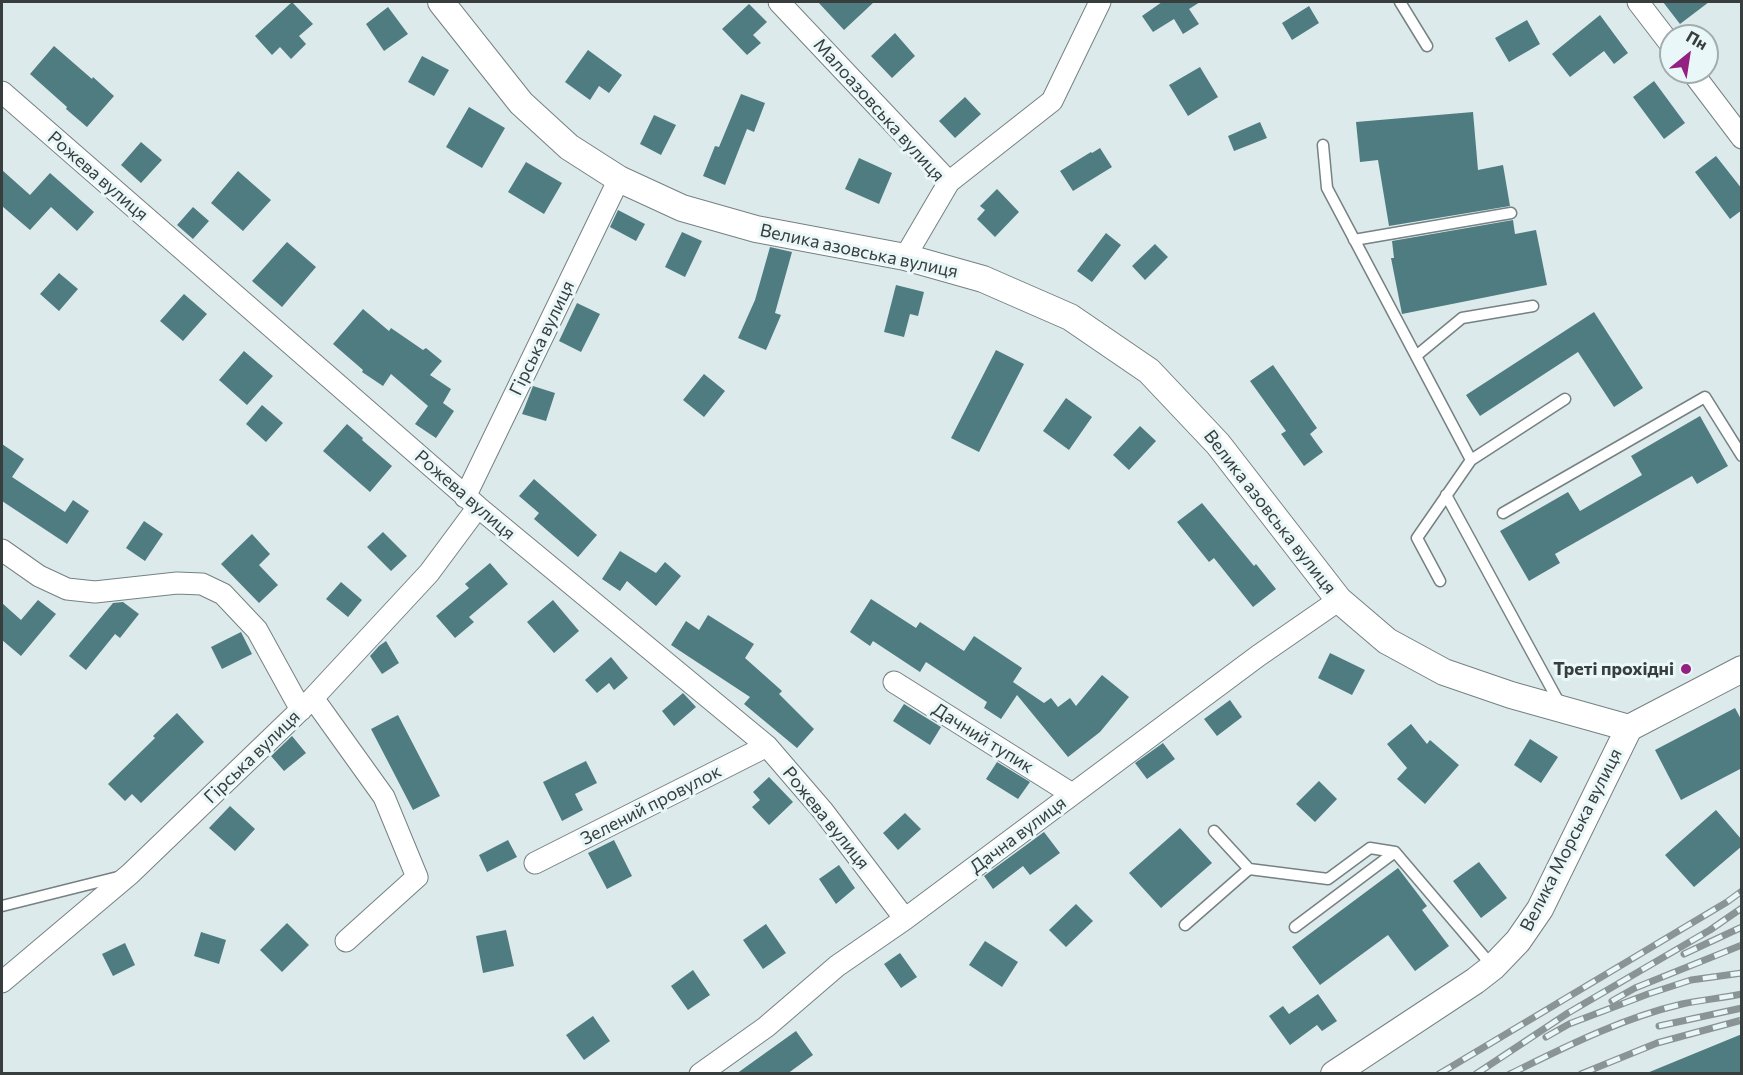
<!DOCTYPE html>
<meta charset="utf-8">
<style>
body{margin:0}
#map{position:relative;width:1743px;height:1075px;overflow:hidden;background:#dceaeb;font-family:Commissioner,sans-serif}
canvas{display:block}
.frame{position:absolute;inset:0;border:3px solid #383d3d;pointer-events:none}
.north{position:absolute;left:1659px;top:24px;width:60px;height:60px;box-sizing:border-box;background:#eaf7f8;border:2px solid #a3adad;border-radius:50%;rotate:30deg;font-size:16px;font-weight:700;line-height:24px;text-align:center;color:#383d3d}
.north::after{content:'';display:block;margin:auto;width:21px;height:27px;background:#932181;clip-path:polygon(50% 0,100% 100%,50% 72%,0 100%)}
</style>
<div id="map">
<canvas width="1743" height="1075"></canvas>
<div class="frame"></div>
<div class="north">Пн</div>
</div>
<script>
const g = document.querySelector('canvas').getContext('2d');
g.lineJoin = 'round';
function fill(path, color) { g.fillStyle = color; g.fill(path, 'evenodd'); }
function strokePath(path, color, width, dash) { g.strokeStyle = color; g.lineWidth = width; g.lineCap = dash ? 'butt' : 'round'; g.setLineDash(dash || []); g.stroke(path); }
function label(font, color, halo, rows, align = 'center') {
  g.font = font + ' Commissioner,sans-serif'; g.lineWidth = 6; g.setLineDash([]); g.textBaseline = 'middle'; g.strokeStyle = halo; g.fillStyle = color; for (const [text, x, y, turn = 0] of rows) {
    g.save(); g.translate(x, y); g.rotate((+turn || 0) * Math.PI / 180); g.textAlign = isNaN(turn) ? turn : align; if (halo) g.strokeText(text, 0, 0); g.fillText(text, 0, 0); g.restore();
  }
}
const building = new Path2D(`
 M 292,2 L 313,24 L 299,36 L 306,44 L 291,59 L 280,47 L 272,55 L 255,36 Z
 M 818,2 L 874,2 L 844,30 Z
 M 1162,2 L 1200,2 L 1189,9 L 1199,24 L 1183,34 L 1174,19 L 1153,32 L 1142,16 Z
 M 1663,2 L 1709,2 L 1680,24 Z
 M 749,4 L 767,22 L 753,35 L 761,43 L 747,55 L 722,29 Z
 M 1309,6 L 1319,23 L 1292,40 L 1282,23 Z
 M 388,7 L 408,34 L 384,51 L 366,24 Z
 M 1600,15 L 1628,53 L 1614,64 L 1604,51 L 1570,77 L 1552,54 Z
 M 1527,20 L 1540,44 L 1509,62 L 1495,38 Z
 M 895,33 L 915,56 L 892,78 L 871,56 Z
 M 54,46 L 92,79 L 93,77 L 114,96 L 87,127 L 66,109 L 67,107 L 30,74 Z
 M 588,50 L 622,75 L 609,93 L 599,86 L 590,100 L 565,82 Z
 M 422,56 L 449,70 L 434,96 L 408,82 Z
 M 1200,67 L 1218,97 L 1188,116 L 1169,85 Z
 M 1654,81 L 1685,123 L 1664,139 L 1633,97 Z
 M 741,94 L 765,103 L 754,132 L 747,129 L 725,185 L 703,176 L 715,146 L 719,147 Z
 M 965,97 L 981,114 L 955,138 L 939,121 Z
 M 469,107 L 505,128 L 482,168 L 446,147 Z
 M 1473,112 L 1478,170 L 1503,165 L 1510,206 L 1389,226 L 1378,160 L 1360,162 L 1356,122 Z
 M 654,115 L 676,125 L 661,155 L 640,144 Z
 M 1260,122 L 1267,138 L 1234,151 L 1228,136 Z
 M 141,142 L 162,160 L 141,183 L 121,165 Z
 M 1100,148 L 1112,167 L 1073,191 L 1060,171 L 1091,152 L 1092,153 Z
 M 1716,156 L 1742,189 L 1742,210 L 1730,219 L 1695,172 Z
 M 859,158 L 892,173 L 879,204 L 845,189 Z
 M 526,162 L 562,183 L 544,214 L 508,192 Z
 M 2,170 L 30,195 L 50,173 L 94,212 L 77,231 L 51,207 L 30,230 L 2,206 Z
 M 238,171 L 271,200 L 243,231 L 211,203 Z
 M 997,189 L 1019,212 L 995,237 L 977,219 L 985,210 L 980,206 Z
 M 193,207 L 209,221 L 193,239 L 177,225 Z
 M 618,210 L 645,224 L 636,241 L 610,227 Z
 M 1513,220 L 1515,234 L 1536,230 L 1547,285 L 1402,314 L 1391,258 L 1394,258 L 1392,241 Z
 M 682,232 L 702,241 L 685,277 L 665,267 Z
 M 1106,233 L 1121,245 L 1092,282 L 1077,271 Z
 M 287,242 L 316,267 L 282,307 L 252,281 Z
 M 1155,244 L 1168,257 L 1145,280 L 1132,266 Z
 M 770,247 L 792,252 L 775,313 L 781,315 L 766,350 L 738,338 L 755,300 Z
 M 59,273 L 78,289 L 59,311 L 40,294 Z
 M 896,285 L 924,292 L 918,316 L 910,314 L 904,337 L 884,332 Z
 M 184,294 L 207,314 L 183,341 L 160,321 Z
 M 577,303 L 600,314 L 581,352 L 559,341 Z
 M 363,309 L 389,331 L 391,328 L 423,350 L 426,348 L 442,361 L 430,375 L 451,389 L 443,403 L 454,411 L 436,438 L 415,424 L 428,406 L 391,374 L 383,386 L 362,372 L 363,370 L 333,344 Z
 M 1594,312 L 1643,388 L 1614,407 L 1578,352 L 1480,416 L 1466,395 Z
 M 996,350 L 1024,364 L 979,452 L 951,438 Z
 M 244,351 L 273,376 L 247,405 L 219,380 Z
 M 1273,365 L 1317,428 L 1310,434 L 1323,452 L 1304,466 L 1281,434 L 1286,431 L 1250,381 Z
 M 704,374 L 725,391 L 704,417 L 683,400 Z
 M 533,386 L 555,393 L 546,421 L 522,414 Z
 M 1066,398 L 1092,417 L 1069,450 L 1043,431 Z
 M 262,405 L 283,423 L 266,442 L 246,424 Z
 M 1700,416 L 1728,466 L 1697,484 L 1692,476 L 1555,554 L 1560,563 L 1529,581 L 1500,531 L 1568,492 L 1580,511 L 1642,475 L 1631,456 Z
 M 347,424 L 363,438 L 362,440 L 392,466 L 370,492 L 323,451 Z
 M 1140,426 L 1156,441 L 1129,470 L 1113,455 Z
 M 2,444 L 24,459 L 12,477 L 65,512 L 73,500 L 89,511 L 67,544 L 2,501 Z
 M 534,479 L 597,535 L 578,557 L 534,519 L 539,513 L 519,496 Z
 M 1202,503 L 1254,566 L 1256,564 L 1276,589 L 1253,607 L 1214,558 L 1209,562 L 1177,522 Z
 M 144,521 L 163,534 L 145,561 L 126,548 Z
 M 383,532 L 407,556 L 391,571 L 367,547 Z
 M 252,534 L 270,554 L 259,565 L 278,585 L 259,603 L 221,564 Z
 M 620,551 L 656,573 L 665,562 L 681,576 L 656,606 L 627,581 L 620,591 L 602,579 Z
 M 490,563 L 508,584 L 469,617 L 474,622 L 455,638 L 436,616 L 469,588 L 465,584 Z
 M 341,582 L 362,600 L 348,617 L 326,599 Z
 M 871,599 L 916,628 L 920,622 L 964,651 L 974,636 L 1022,668 L 1013,682 L 1044,703 L 1051,698 L 1058,707 L 1070,698 L 1076,706 L 1102,675 L 1129,697 L 1100,732 L 1068,757 L 1017,695 L 1001,719 L 984,708 L 987,702 L 926,662 L 920,672 L 873,641 L 870,646 L 850,632 Z
 M 38,600 L 56,614 L 21,656 L 2,640 L 2,603 L 21,620 Z
 M 553,600 L 579,631 L 554,653 L 527,622 Z
 M 123,602 L 139,614 L 120,638 L 115,634 L 86,670 L 69,656 L 113,603 Z
 M 708,615 L 754,644 L 745,658 L 782,691 L 779,694 L 814,729 L 797,748 L 744,704 L 750,697 L 671,645 L 686,621 L 699,630 Z
 M 241,632 L 252,654 L 222,669 L 211,647 Z
 M 386,641 L 399,663 L 382,674 L 370,656 L 379,646 Z
 M 1330,653 L 1365,670 L 1352,695 L 1318,678 Z
 M 611,657 L 628,678 L 614,690 L 609,683 L 597,693 L 585,680 Z
 M 683,693 L 696,707 L 674,726 L 662,711 Z
 M 1230,700 L 1242,717 L 1217,736 L 1204,719 Z
 M 904,704 L 941,727 L 930,745 L 893,721 Z
 M 1735,708 L 1742,721 L 1742,768 L 1681,800 L 1655,750 Z
 M 177,713 L 204,742 L 141,803 L 132,794 L 125,801 L 108,784 L 155,738 L 153,736 Z
 M 398,715 L 440,796 L 413,810 L 371,729 Z
 M 1411,724 L 1427,744 L 1430,740 L 1459,765 L 1425,804 L 1397,779 L 1407,768 L 1387,744 Z
 M 292,736 L 306,753 L 284,771 L 271,756 Z
 M 1530,739 L 1558,757 L 1541,783 L 1514,765 Z
 M 1163,743 L 1175,759 L 1147,779 L 1135,763 Z
 M 586,761 L 597,783 L 575,794 L 583,810 L 562,821 L 543,782 Z
 M 997,762 L 1030,782 L 1018,799 L 986,779 Z
 M 769,777 L 793,802 L 769,825 L 752,807 L 760,800 L 753,792 Z
 M 1319,781 L 1337,799 L 1315,822 L 1296,804 Z
 M 230,806 L 255,829 L 235,851 L 209,828 Z
 M 1716,810 L 1742,840 L 1742,846 L 1694,887 L 1665,855 Z
 M 905,813 L 921,829 L 898,850 L 883,833 Z
 M 1180,828 L 1212,863 L 1161,908 L 1129,873 Z
 M 1044,832 L 1060,853 L 1030,875 L 1023,866 L 993,889 L 984,876 Z
 M 508,840 L 517,857 L 487,872 L 479,855 Z
 M 614,840 L 632,876 L 607,889 L 588,853 Z
 M 1479,862 L 1507,898 L 1481,918 L 1453,881 Z
 M 839,865 L 855,888 L 836,904 L 819,879 Z
 M 1398,868 L 1427,906 L 1422,910 L 1449,946 L 1415,971 L 1388,935 L 1320,985 L 1292,947 Z
 M 1076,904 L 1093,921 L 1066,947 L 1049,930 Z
 M 287,923 L 309,945 L 282,972 L 260,950 Z
 M 766,924 L 786,953 L 763,969 L 743,940 Z
 M 506,930 L 514,966 L 483,973 L 476,936 Z
 M 201,932 L 226,940 L 219,964 L 194,956 Z
 M 985,941 L 1018,962 L 1002,987 L 969,965 Z
 M 125,943 L 135,965 L 113,976 L 102,954 Z
 M 900,953 L 917,977 L 901,988 L 884,964 Z
 M 693,970 L 710,995 L 688,1010 L 671,986 Z
 M 1318,994 L 1337,1021 L 1322,1031 L 1317,1025 L 1290,1045 L 1269,1016 L 1283,1006 L 1289,1014 Z
 M 593,1016 L 610,1041 L 584,1060 L 566,1035 Z
 M 796,1031 L 813,1055 L 787,1074 L 736,1074 Z
 M 1742,1034 L 1742,1074 L 1647,1074 L 1647,1073 Z`);
const service = new Path2D(`
 M 1400,2 L 1427,46
 M 1323,145 L 1327,188 L 1471,460
 M 1354,240 L 1511,213
 M 1416,356 L 1462,318 L 1533,306
 M 1446,495 L 1561,706
 M 1503,513 L 1705,397 L 1742,456
 M 1440,581 L 1417,538 L 1471,460 L 1565,399
 M 1214,831 L 1249,869 L 1328,879 L 1370,848 L 1395,852 L 1493,967
 M 2,906 L 118,877
 M 1185,925 L 1249,869
 M 1295,927 L 1395,852`);
const minor = new Path2D(`
 M 779,2 L 949,182
 M 1638,2 L 1671,45
 M 1692,72 L 1742,138
 M 2,92 L 478,507 L 767,746 L 823,811 L 905,919
 M 905,257 L 949,182 L 1052,101 L 1100,2
 M 465,497 L 619,179
 M 2,550 L 39,576 L 67,589 L 95,592 L 177,583 L 202,584 L 223,594 L 257,630 L 301,710
 M 894,682 L 1072,794
 M 313,698 L 384,797 L 417,877 L 346,941
 M 535,863 L 767,746
 M 2,982 L 130,874 L 313,698 L 429,573 L 478,507
 M 700,1074 L 766,1027 L 837,966 L 905,919 L 1258,656 L 1339,600`);
const tertiary = new Path2D(`
 M 441,2 L 521,103 L 569,147 L 619,179 L 682,208 L 756,229 L 905,257 L 983,279 L 1070,317 L 1149,371 L 1218,444 L 1339,600 L 1387,641 L 1444,672 L 1511,695 L 1629,728
 M 1629,728 L 1742,669
 M 1334,1074 L 1475,981 L 1493,967 L 1518,941 L 1540,909 L 1629,728`);
const rail = new Path2D(`
 M 1684,954 L 1742,927
 M 1612,1001 L 1635,988 L 1742,945
 M 1659,1026 L 1742,1008
 M 1546,1037 L 1569,1024 L 1648,994 L 1691,980 L 1742,973
 M 1439,1074 L 1727,902 L 1742,891
 M 1476,1074 L 1568,1013 L 1710,930 L 1742,908
 M 1510,1074 C 1565,1047 1622,1018 1682,1004 C 1701,1000 1722,998 1742,994
 M 1581,1074 L 1657,1043 L 1742,1020`);
const markers = [
 [1686,669,6,"#932181"]
];
const streetNames = [
 ["Малоазовська вулиця",879,110,48],
 ["Рожева вулиця",98,176,41],
 ["Велика азовська вулиця",859,251,12],
 ["Гірська вулиця",542,338,-64],
 ["Рожева вулиця",465,495,41],
 ["Велика азовська вулиця",1270,512,52],
 ["Дачний тупик",983,738,32],
 ["Гірська вулиця",252,757,-44],
 ["Зелений провулок",651,805,-27],
 ["Рожева вулиця",826,818,51],
 ["Дачна вулиця",1018,835,-37],
 ["Велика Морська вулиця",1571,840,-63]
];
const poiNames = [
 ["Треті прохідні",1674,669]
];
fill(building, '#4f7c80');
strokePath(service, '#758182', 13);
strokePath(minor, '#758182', 23);
strokePath(tertiary, '#758182', 28);
strokePath(service, '#fff', 10);
strokePath(minor, '#fff', 21);
strokePath(tertiary, '#fff', 26);
strokePath(rail, '#8b9495', 7);
strokePath(rail, '#eaf7f8', 4.5, [14]);
for (const [x, y, r, color] of markers) { const dot = new Path2D(); dot.arc(x, y, r, 0, 2 * Math.PI); g.fillStyle = color; g.fill(dot); strokePath(dot, '#eaf7f8', 2); }
label('18px', '#383d3d', '#eaf7f8', streetNames);
label('bold 18px', '#383d3d', '#eaf7f8', poiNames, 'right');
</script>
